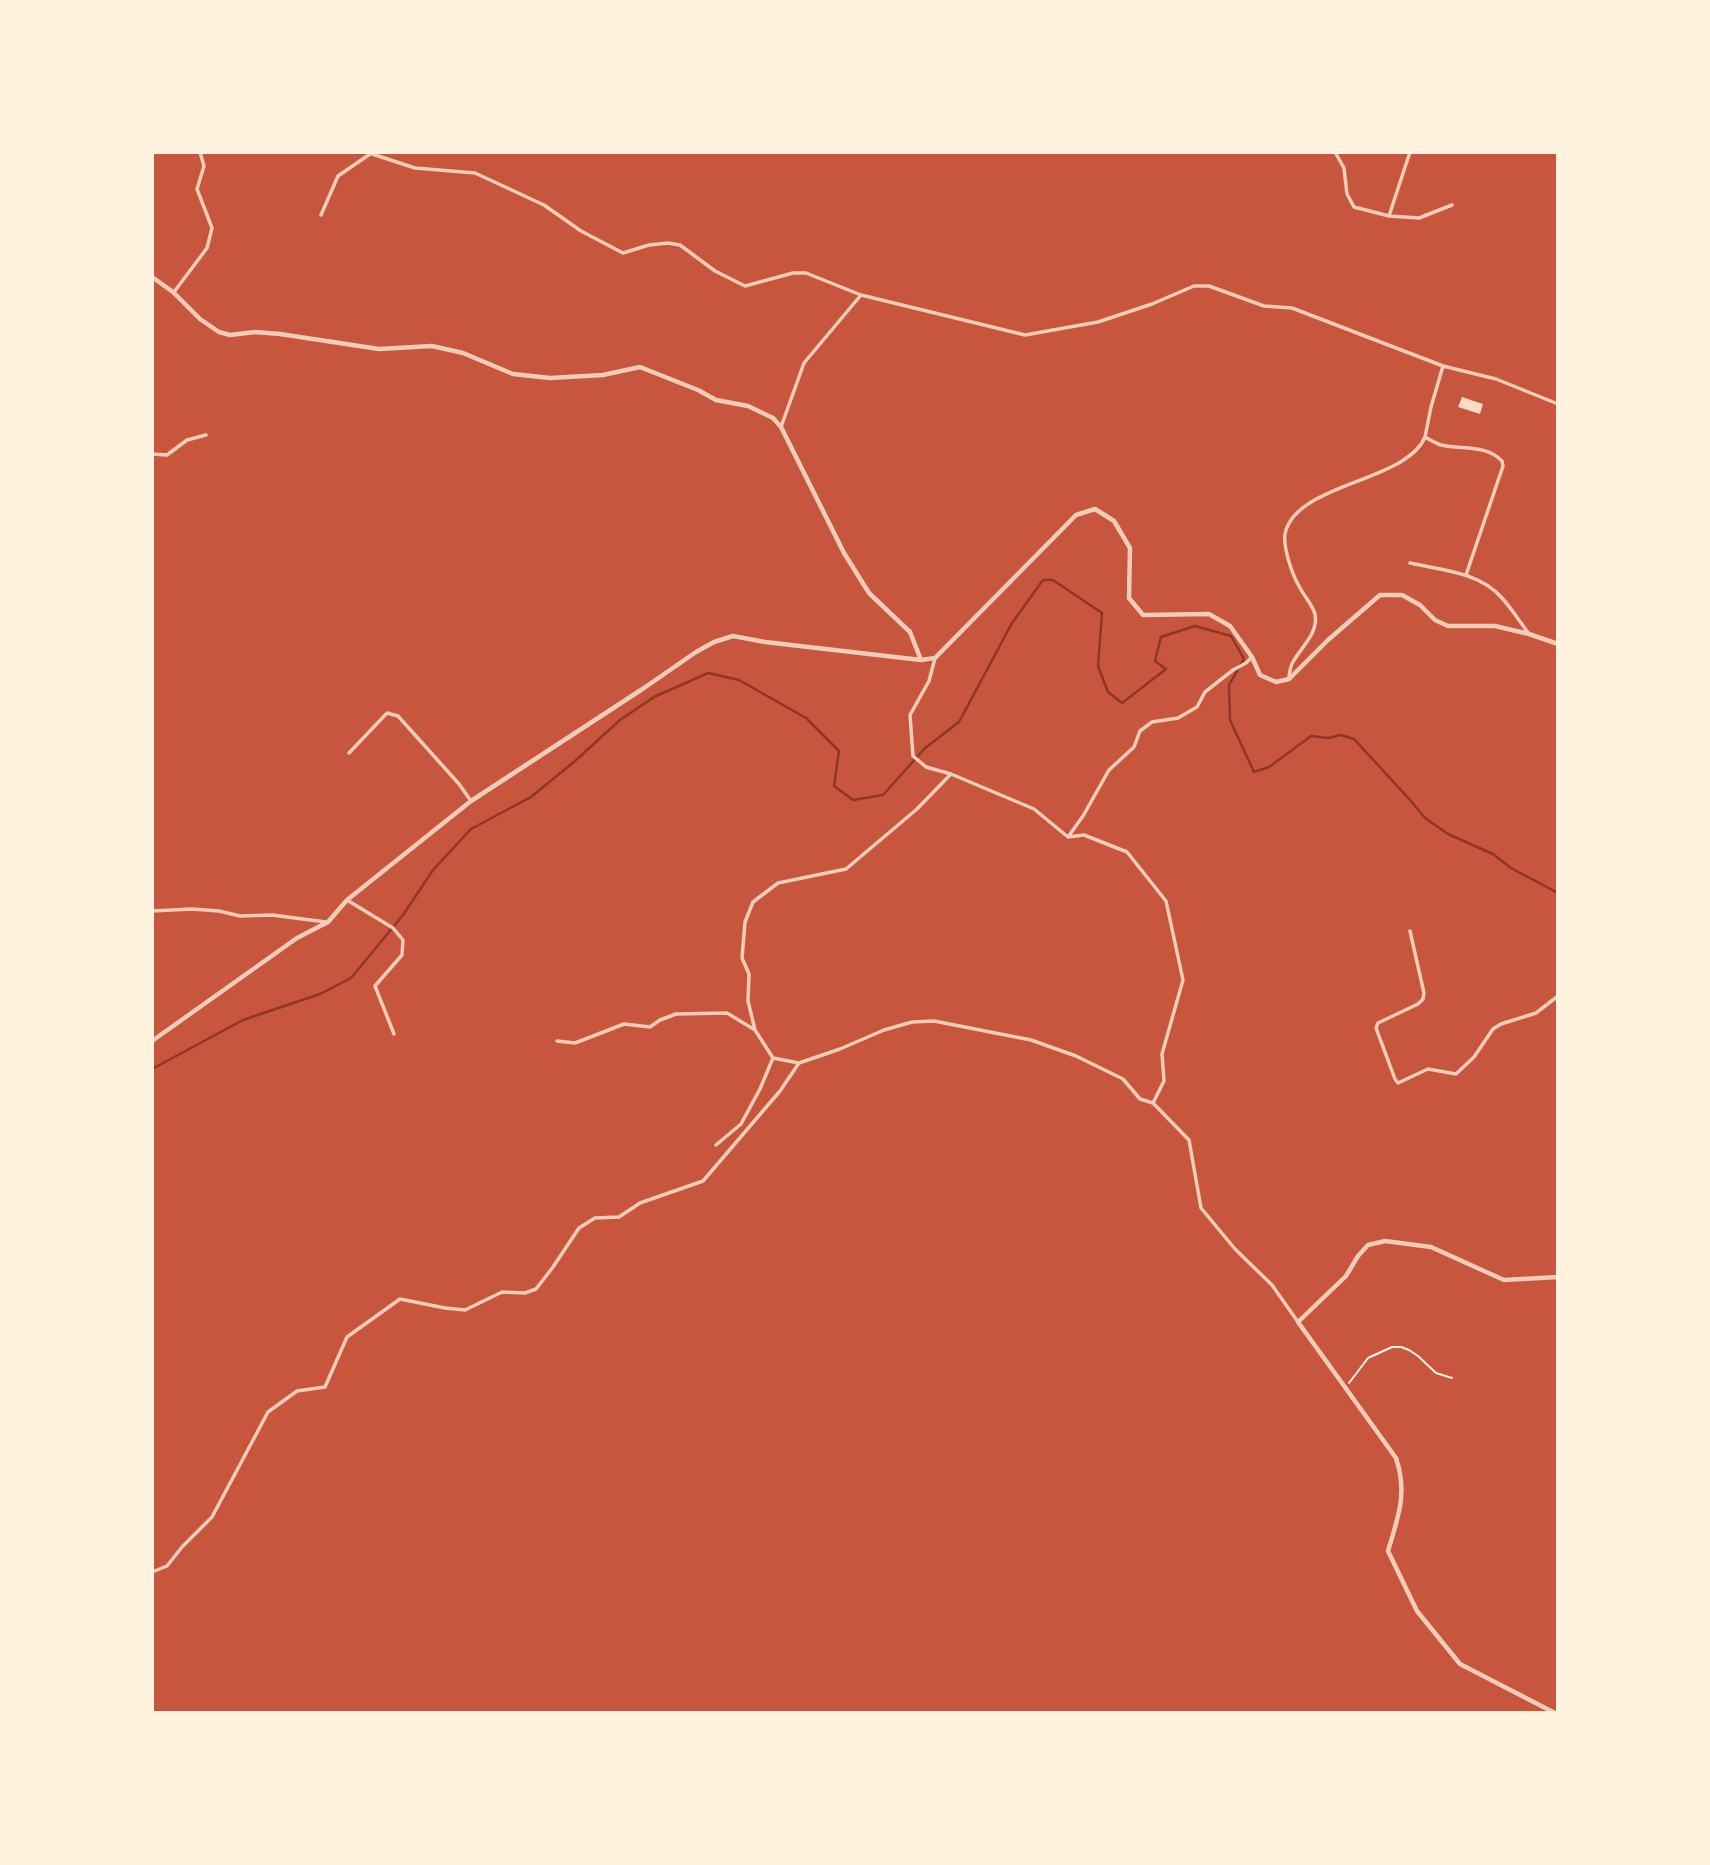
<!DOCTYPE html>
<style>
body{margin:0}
#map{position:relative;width:1710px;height:1865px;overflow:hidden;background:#c8553d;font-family:Rubik,sans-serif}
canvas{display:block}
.frame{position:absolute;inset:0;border:154px solid #fff3e0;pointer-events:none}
</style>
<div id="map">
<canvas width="1710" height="1865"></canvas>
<div class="frame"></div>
</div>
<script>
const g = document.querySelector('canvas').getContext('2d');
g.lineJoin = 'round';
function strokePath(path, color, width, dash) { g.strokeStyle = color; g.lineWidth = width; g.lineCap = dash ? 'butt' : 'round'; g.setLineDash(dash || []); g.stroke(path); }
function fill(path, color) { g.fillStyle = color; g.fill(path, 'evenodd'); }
const stream = new Path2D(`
 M 152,1069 L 243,1020 L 320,994 L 351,978 L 403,915 L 433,870 L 471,829 L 531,797 L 575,761 L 620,720 L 654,697 L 708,673 L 739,680 L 806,718 L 839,751 L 834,786 L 853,800 L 883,795 L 925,748 L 959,722 L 1012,623 L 1043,580 L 1053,580 L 1102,613 L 1098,666 L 1108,692 L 1122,703 L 1166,669 L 1155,661 L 1161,637 L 1195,626 L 1231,636 L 1244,659 L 1229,685 L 1230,720 L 1254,772 L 1269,767 L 1311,736 L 1328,738 L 1341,735 L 1354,739 L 1411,801 L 1425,818 L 1448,834 L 1493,854 L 1511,868 L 1558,893`);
const building = new Path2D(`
 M 1462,397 L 1483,404 L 1480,414 L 1458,407 Z`);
const path = new Path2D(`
 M 1349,1383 L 1368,1358 L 1392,1347 L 1401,1347 L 1409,1350 L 1418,1356 L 1436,1373 L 1452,1378`);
const minor = new Path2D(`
 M 366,152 L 415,168 L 475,173 L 544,205 L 581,231 L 623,253 L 649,245 L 668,243 L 680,245 L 715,271 L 745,286 L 793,273 L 806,273 L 861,295
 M 1335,152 L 1344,168 L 1347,194 L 1354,207 L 1389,216 L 1419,218 L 1452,205
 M 321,215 L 338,176 L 370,154
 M 1389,216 L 1410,152
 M 174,292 L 207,248 L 212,228 L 197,189 L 204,166 L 200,152
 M 1443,366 L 1431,407 L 1425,437 C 1430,440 1435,443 1441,445 C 1462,450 1486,444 1502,461 L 1503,466 L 1466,575
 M 781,427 L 804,363 L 861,295 L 1025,335 L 1098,322 L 1152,304 L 1194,286 L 1209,286 L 1264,306 L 1292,308 L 1443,366 L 1496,379 L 1558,404
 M 152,454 L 167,455 L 187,440 L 206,435
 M 1410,563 C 1441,570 1480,572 1502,598 C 1512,609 1520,622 1529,634
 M 935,658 L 929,681 L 910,715 L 913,756 L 926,767 L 951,774 L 1034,809 L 1068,837 L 1084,835 L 1127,852 L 1166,901 L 1183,980 L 1162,1054 L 1164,1081 L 1153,1103
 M 1289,677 C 1290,672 1290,666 1293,662 C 1301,647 1319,633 1315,614 C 1312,604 1304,596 1299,586 C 1292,574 1281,543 1286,530 C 1301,483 1407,481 1425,437
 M 349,753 L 387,713 L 398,716 L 459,784 L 471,801
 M 1068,837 L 1083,816 L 1109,770 L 1134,747 L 1140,731 L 1152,722 L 1178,718 L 1197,707 L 1205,692 L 1233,670 L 1246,663 L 1252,657
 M 347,900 L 393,928 L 403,940 L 402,955 L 375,986 L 394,1034
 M 152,911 L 192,909 L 219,911 L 240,916 L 272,915 L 326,922
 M 1410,931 L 1424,993 L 1423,999 L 1418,1004 L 1378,1023 L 1376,1028 L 1395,1079 L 1398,1083 L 1428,1069 L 1456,1074 L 1474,1057 L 1493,1029 L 1501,1024 L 1536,1013 L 1558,996
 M 755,1030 L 748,1001 L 749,974 L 742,958 L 745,922 L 753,902 L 778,883 L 846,869 L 917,809 L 951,774
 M 557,1041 L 575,1043 L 624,1024 L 650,1027 L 660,1020 L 676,1014 L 727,1013 L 755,1030 L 773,1058 L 799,1063 L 840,1049 L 884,1030 L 912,1022 L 934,1021 L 1031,1040 L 1076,1056 L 1123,1079 L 1140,1099 L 1153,1103 L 1189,1140 L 1201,1208 L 1235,1249 L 1272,1285 L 1298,1322
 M 716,1145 L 741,1124 L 760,1089 L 773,1058
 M 152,1572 L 167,1566 L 182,1547 L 212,1517 L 268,1412 L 297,1391 L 325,1387 L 347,1337 L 400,1299 L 445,1308 L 465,1310 L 502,1292 L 525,1293 L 536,1289 L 553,1267 L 579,1228 L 595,1218 L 619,1217 L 640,1203 L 703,1181 L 780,1091 L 799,1063`);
const tertiary = new Path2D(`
 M 152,277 L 173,292 L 200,319 L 219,332 L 230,335 L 255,332 L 280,334 L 379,349 L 432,346 L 463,353 L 513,374 L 550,378 L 603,375 L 640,367 L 698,390 L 716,400 L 748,406 L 773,418 L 781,427 L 844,553 L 869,593 L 910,632 L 921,660
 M 152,1041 L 297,938 L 328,922 L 347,900 L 471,801 L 644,688 L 696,652 L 714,642 L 733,636 L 765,642 L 921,660 L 935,658 L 1076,515 L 1095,509 L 1114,521 L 1130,548 L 1129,598 L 1143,615 L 1209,614 L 1230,626 L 1252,657 L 1260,675 L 1276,682 L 1289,679 L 1328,640 L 1380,595 L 1402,595 L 1420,605 L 1435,620 L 1448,626 L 1495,626 L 1529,634 L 1558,644
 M 1555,1713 L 1460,1664 L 1417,1611 L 1388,1551 C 1398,1517 1408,1493 1396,1458 L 1298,1322 L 1346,1276 L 1358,1256 L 1368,1245 L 1385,1241 L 1431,1247 L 1504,1280 L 1558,1277`);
strokePath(stream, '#8f3625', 2.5);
fill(building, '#f7dbc8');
strokePath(path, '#fff3e0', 2);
strokePath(minor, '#f1ccb7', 3.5);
strokePath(tertiary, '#f1ccb7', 4.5);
</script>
